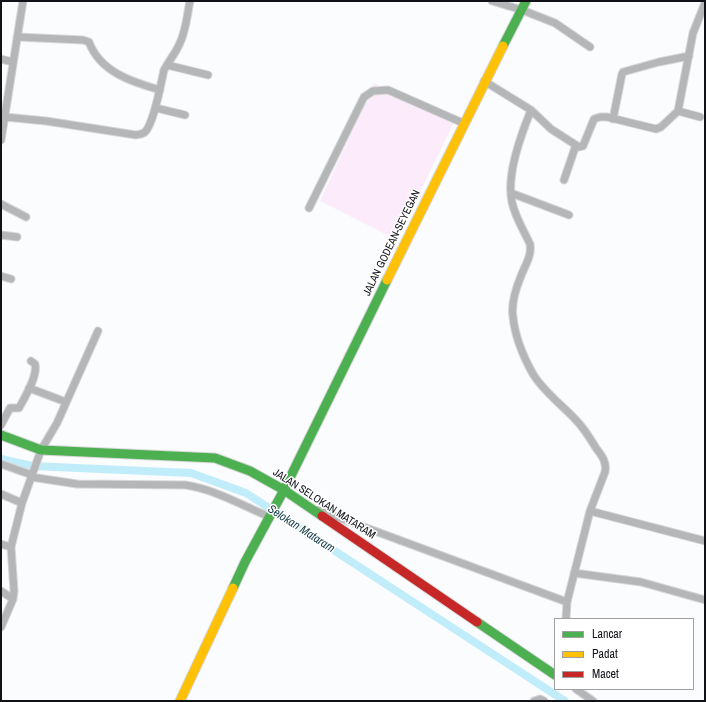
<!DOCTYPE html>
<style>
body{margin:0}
#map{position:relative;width:706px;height:702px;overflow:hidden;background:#fbfcfe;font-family:"Archivo Narrow",sans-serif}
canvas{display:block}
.frame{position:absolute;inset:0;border:2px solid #111218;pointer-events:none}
.legend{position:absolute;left:554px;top:618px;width:140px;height:72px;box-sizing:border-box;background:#fff;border:1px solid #a0a0a3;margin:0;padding:5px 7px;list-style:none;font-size:12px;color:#111218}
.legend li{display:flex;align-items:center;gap:8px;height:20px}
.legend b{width:20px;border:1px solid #a0a0a3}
</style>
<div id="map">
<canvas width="706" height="702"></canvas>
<div class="frame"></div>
<ul class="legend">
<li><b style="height:5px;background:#4caf50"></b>Lancar</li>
<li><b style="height:5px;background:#ffc107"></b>Padat</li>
<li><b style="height:5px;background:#c62828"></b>Macet</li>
</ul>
</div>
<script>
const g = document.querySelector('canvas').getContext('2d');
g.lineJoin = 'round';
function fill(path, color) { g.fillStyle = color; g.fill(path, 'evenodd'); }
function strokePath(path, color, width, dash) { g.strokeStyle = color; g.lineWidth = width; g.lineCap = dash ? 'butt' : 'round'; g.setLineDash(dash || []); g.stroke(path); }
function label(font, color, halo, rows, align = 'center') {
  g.font = font + ' "Archivo Narrow",sans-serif'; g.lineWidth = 3; g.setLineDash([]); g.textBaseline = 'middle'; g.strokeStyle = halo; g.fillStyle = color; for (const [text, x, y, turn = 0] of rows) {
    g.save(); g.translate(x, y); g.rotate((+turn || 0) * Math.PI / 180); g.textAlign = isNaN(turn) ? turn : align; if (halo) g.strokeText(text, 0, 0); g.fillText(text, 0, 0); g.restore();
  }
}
const green = new Path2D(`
 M 374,83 L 455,120 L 397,240 L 320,201 Z`);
const canal = new Path2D(`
 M 1,459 L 32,466 L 191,473 L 246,493 L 565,701`);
const street = new Path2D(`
 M 492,1 L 522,10 L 555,23 L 590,47
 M 17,37 L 83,40 L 89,42 C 100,72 132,82 160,90
 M 1,59 L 13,62
 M 167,65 C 171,58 176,52 179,45 C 186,32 187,15 190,1
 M 484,81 L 531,110 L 551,129 L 579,147 L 583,146 L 594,119 L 600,117 L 607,117 L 656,129 L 661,127 L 678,111 L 693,33 L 705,3
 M 156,108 L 185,115
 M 531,110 C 521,135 506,175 512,202 C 515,217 524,231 530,244 C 532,256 525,265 521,276 C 516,288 511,304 513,317 C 515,336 524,358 533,374 C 544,392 561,404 575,419 C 583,427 590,438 596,448 C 602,456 607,462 605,472 L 590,511
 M 678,111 L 700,117
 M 5,117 L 46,121 L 136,135 C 140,134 143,134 145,132 C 154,123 161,83 164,70 L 167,65 L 208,75
 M 613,119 L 622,74 L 623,72 L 659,62 L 689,56
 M 1,140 L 23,1
 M 564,180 L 576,145
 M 511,193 L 569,215
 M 1,204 L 26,217
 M 309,208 L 364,97 L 373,91 L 388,90 L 463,123
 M 1,235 L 17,237
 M 1,276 L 11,279
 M 29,388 L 66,402
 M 1,425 L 10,408 L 19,408 C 25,397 38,376 35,364 L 31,361
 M 1,464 L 32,475
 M 31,477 L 77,484 L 185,485 C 215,489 243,506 270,517
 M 1,494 L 22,503
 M 318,510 L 567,602
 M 1,544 L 11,547
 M 574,573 L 641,582 L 705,600
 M 1,591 L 13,599
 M 566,619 L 567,602 L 590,511 L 705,541
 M 1,627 L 13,599 L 14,591 L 11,547 L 22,503 L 41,450 L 57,423 L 98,331
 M 576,689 L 593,701
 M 534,701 L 540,699 L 544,701`);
const fast = new Path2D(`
 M 503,46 L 526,1
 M 1,435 L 41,450 L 215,458 L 250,471 L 284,490 L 322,516
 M 233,588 L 245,562 L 284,490 L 387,280
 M 477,622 L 555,675`);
const slow = new Path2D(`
 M 387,280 L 503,46
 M 180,701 L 233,588`);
const jam = new Path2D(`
 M 322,516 L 477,622`);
const streetNames = [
 ["JALAN GODEAN-SEYEGAN",392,243,-64],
 ["JALAN SELOKAN MATARAM",324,504,33]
];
const waterNames = [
 ["Selokan Mataram",301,529,33]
];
fill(green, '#fcecfb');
strokePath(canal, '#c1edfa', 8);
strokePath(street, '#d6d7d8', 9);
strokePath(fast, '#d6d7d8', 11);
strokePath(slow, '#d6d7d8', 11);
strokePath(jam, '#d6d7d8', 11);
strokePath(street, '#b4b6b8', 7);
strokePath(fast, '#4caf50', 9);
strokePath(slow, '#ffc107', 9);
strokePath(jam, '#c62828', 9);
label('11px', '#111218', '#fff', streetNames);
label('italic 12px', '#1f444f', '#fff', waterNames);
</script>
